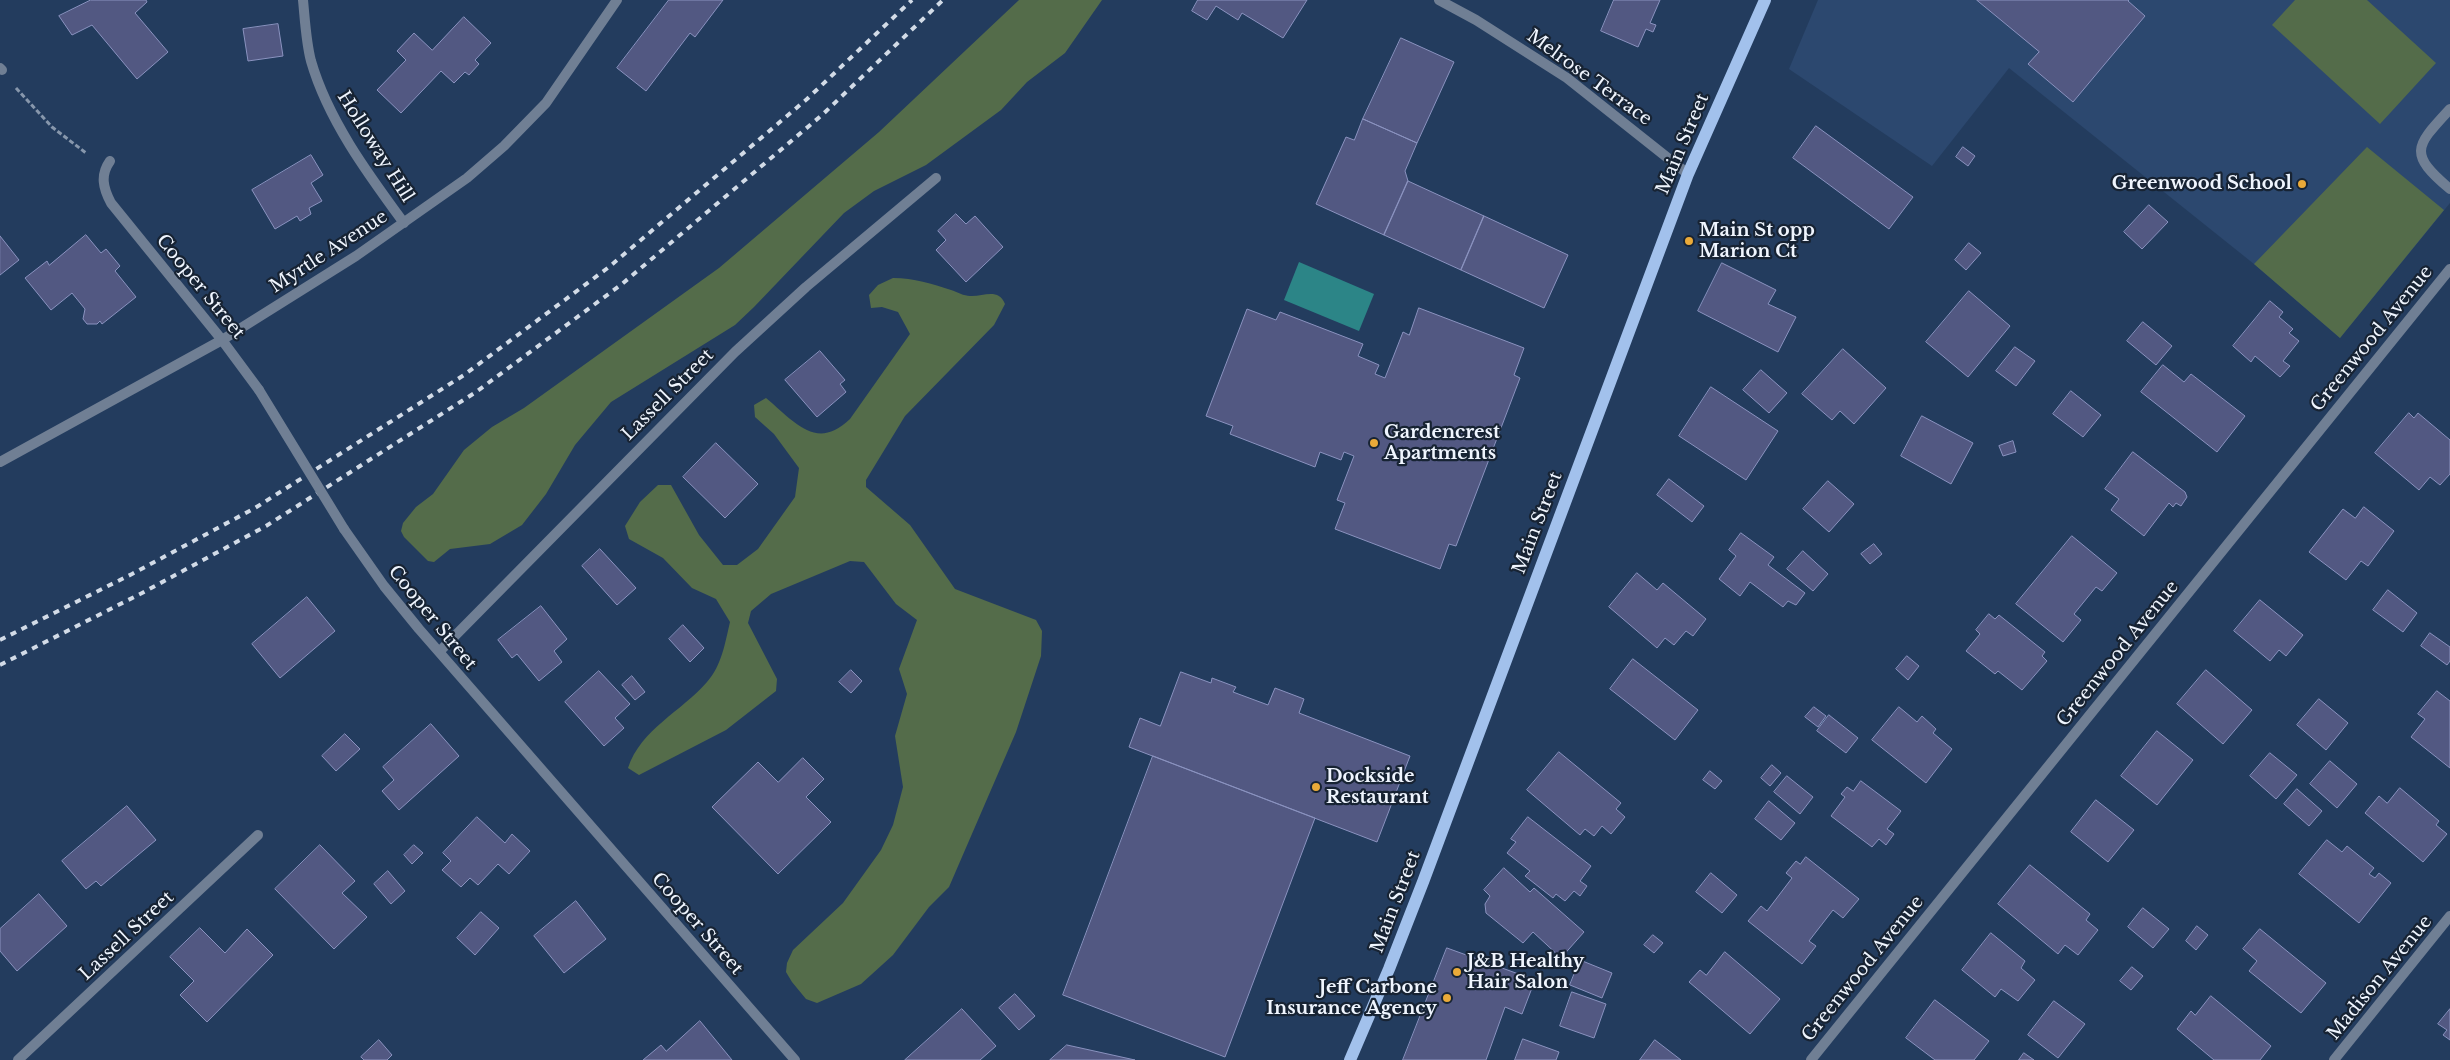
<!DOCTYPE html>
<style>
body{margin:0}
canvas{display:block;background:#233c5e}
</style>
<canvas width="2450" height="1060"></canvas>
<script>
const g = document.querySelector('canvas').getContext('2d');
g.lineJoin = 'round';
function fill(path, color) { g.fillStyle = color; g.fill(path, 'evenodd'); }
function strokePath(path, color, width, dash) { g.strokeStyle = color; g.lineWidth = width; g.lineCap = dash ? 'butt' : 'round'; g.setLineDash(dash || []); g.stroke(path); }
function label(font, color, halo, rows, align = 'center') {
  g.font = font + ' "Libre Baskerville",serif'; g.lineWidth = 4.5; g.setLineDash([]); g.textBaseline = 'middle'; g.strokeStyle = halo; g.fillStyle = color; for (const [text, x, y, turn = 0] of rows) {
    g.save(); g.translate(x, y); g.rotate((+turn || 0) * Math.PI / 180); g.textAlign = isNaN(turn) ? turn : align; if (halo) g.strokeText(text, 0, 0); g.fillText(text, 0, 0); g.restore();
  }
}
const built = new Path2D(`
 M 1818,0 L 2450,0 L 2450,203 L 2340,338 L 2254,264 L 2009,68 L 1932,166 L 1789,69 Z`);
const green = new Path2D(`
 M 1019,0 L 1102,0 L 1065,53 L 1027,82 L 1001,110 L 926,165 L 874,191 L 844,213 L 754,307 L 735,325 L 611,402 L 575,445 L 546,494 L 522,525 L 490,544 L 450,549 L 434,562 L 428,561 L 404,537 L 401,531 L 403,523 L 416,507 L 433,494 L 464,450 L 492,427 L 524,408 L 719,268 L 879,132 Z
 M 2295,0 L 2367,0 L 2436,63 L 2380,124 L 2272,25 Z
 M 2367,147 L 2444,210 L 2340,338 L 2254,264 Z
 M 893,278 C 914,278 932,284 951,290 C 957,292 964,296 970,296 C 983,297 998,287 1005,304 L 994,325 L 905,416 L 866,480 L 866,487 L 910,525 L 955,589 L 1036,620 L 1042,631 L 1041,656 L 1016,732 L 949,887 L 929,907 L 893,955 L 861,984 L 817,1003 L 806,999 L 792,982 L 786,972 L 787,963 L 793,950 L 843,903 L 881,850 L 893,825 L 903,787 L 895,736 L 907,694 L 899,669 L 917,620 L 896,604 L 864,562 L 850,561 L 771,594 L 751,611 L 748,623 L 777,679 L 776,691 L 726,730 L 639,775 L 628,768 C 641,729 681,712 707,682 C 722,665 725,643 730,622 L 716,599 L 692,588 L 663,558 L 629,539 L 625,526 L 640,502 L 658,485 L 671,485 L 699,535 L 723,565 L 737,565 L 758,549 L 795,497 L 799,468 L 774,434 L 755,417 L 754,405 L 766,398 C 794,421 816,452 850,419 L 910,334 L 898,312 L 882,307 L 871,308 L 869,295 L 878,285 Z`);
const water = new Path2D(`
 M 1299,262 L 1374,294 L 1359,331 L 1284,300 Z`);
const building = new Path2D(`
 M 91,0 L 146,0 L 147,2 L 135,13 L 168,52 L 137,79 L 92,25 L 72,35 L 59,16 Z
 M 669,0 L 723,0 L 695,37 L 690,33 L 646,91 L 617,68 Z
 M 1198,0 L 1307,0 L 1283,38 L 1242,13 L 1238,20 L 1216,6 L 1207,20 L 1192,11 Z
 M 1614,0 L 1660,0 L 1650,23 L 1656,25 L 1653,32 L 1646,29 L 1638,47 L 1601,31 Z
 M 1977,0 L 2129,0 L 2128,1 L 2145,16 L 2073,102 L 2028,64 L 2039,52 Z
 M 464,17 L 491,43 L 475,60 L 479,64 L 469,75 L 465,72 L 454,83 L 441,71 L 401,113 L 377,90 L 406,60 L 397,51 L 414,33 L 432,50 Z
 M 278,24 L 283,56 L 248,61 L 243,29 Z
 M 1401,38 L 1454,62 L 1417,143 L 1363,119 Z
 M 1363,119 L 1417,143 L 1405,171 L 1408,181 L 1384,235 L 1316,204 L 1346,137 L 1354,140 Z
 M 1816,126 L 1913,197 L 1889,229 L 1793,158 Z
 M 1963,147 L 1975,156 L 1968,166 L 1956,157 Z
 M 311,155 L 323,175 L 311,183 L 322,201 L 309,208 L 311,214 L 300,221 L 297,216 L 275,229 L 252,190 Z
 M 1408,181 L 1484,216 L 1461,270 L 1384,235 Z
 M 2149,205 L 2168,222 L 2142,249 L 2124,232 Z
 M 956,214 L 966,224 L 975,216 L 1003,247 L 966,282 L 936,250 L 946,240 L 938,231 Z
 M 1484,216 L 1568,255 L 1544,308 L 1461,270 Z
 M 86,235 L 101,253 L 106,249 L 120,266 L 115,271 L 136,297 L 102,324 L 100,321 L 97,324 L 87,324 L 83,319 L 85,309 L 72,293 L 51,310 L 25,278 L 47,261 L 49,265 Z
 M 0,236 L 19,260 L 0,275 Z
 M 1969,243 L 1981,253 L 1966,270 L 1955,260 Z
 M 1722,263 L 1776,290 L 1768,304 L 1796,317 L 1778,352 L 1698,311 Z
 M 1969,291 L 2010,326 L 1968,377 L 1926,342 Z
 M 2270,301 L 2283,312 L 2279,317 L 2293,329 L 2289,333 L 2299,341 L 2283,361 L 2290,366 L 2280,377 L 2255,356 L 2251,362 L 2233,346 Z
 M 1419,308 L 1524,348 L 1514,375 L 1520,378 L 1456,546 L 1449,544 L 1440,569 L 1335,529 L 1345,503 L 1337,500 L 1354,456 L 1344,452 L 1341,460 L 1320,452 L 1315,467 L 1230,434 L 1233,426 L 1206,416 L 1247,309 L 1276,320 L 1280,312 L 1363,344 L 1358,356 L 1379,365 L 1375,374 L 1385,378 L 1403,332 L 1409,335 Z
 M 2143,322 L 2172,346 L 2156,365 L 2127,341 Z
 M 2015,347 L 2035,361 L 2016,386 L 1996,371 Z
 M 1843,349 L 1886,388 L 1854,424 L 1840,411 L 1832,420 L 1802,394 Z
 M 820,351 L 845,380 L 840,384 L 846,392 L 817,417 L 785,380 Z
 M 2163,365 L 2184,382 L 2191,374 L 2245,416 L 2217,452 L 2141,392 Z
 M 1761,370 L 1787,393 L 1769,413 L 1743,390 Z
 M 1711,387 L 1778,431 L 1746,480 L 1679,436 Z
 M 2071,391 L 2101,415 L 2083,437 L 2053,414 Z
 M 2409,413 L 2414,418 L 2418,413 L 2450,440 L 2450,474 L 2440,485 L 2430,477 L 2419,490 L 2375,453 Z
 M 1922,416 L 1973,443 L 1951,484 L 1901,456 Z
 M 2013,441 L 2016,452 L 2003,456 L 1999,446 Z
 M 716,443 L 758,484 L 725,518 L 683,477 Z
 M 2133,452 L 2185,492 L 2187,497 L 2181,506 L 2176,503 L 2173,507 L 2169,503 L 2144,536 L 2111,510 L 2119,499 L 2105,489 Z
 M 1669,479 L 1704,506 L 1692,522 L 1657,495 Z
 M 1828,481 L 1854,504 L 1829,532 L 1803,509 Z
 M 2364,507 L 2394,531 L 2368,566 L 2361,561 L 2346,580 L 2309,552 L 2343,509 L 2355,518 Z
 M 1741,533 L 1774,557 L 1768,565 L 1805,593 L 1796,605 L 1788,601 L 1783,607 L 1750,582 L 1740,596 L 1719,579 L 1736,556 L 1729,550 Z
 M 2072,536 L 2117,573 L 2102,591 L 2096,587 L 2074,614 L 2081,620 L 2063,642 L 2016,604 Z
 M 1874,544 L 1882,554 L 1870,564 L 1861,554 Z
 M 600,549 L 636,588 L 617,605 L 582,566 Z
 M 1803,551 L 1828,574 L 1813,591 L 1787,569 Z
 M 1637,573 L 1657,590 L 1663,583 L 1706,619 L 1693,636 L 1686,631 L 1674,645 L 1665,638 L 1657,648 L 1609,607 Z
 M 2388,590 L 2417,613 L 2403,632 L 2373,610 Z
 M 307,597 L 335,631 L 280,678 L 252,644 Z
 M 2260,600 L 2303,635 L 2286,656 L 2279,650 L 2270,661 L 2234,631 Z
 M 541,606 L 567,639 L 554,651 L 562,662 L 539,681 L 517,654 L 512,658 L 498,640 Z
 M 1989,614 L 1995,619 L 1999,615 L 2045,652 L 2042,656 L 2047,661 L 2022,690 L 1998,671 L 1995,674 L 1966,651 L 1980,634 L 1976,630 Z
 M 683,625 L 704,648 L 690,662 L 669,639 Z
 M 2430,633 L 2450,647 L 2450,661 L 2447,665 L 2421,646 Z
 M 1907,656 L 1919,666 L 1908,680 L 1896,669 Z
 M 1633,659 L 1698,710 L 1675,740 L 1610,689 Z
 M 851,670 L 862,681 L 851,693 L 839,682 Z
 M 2206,670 L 2252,710 L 2223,744 L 2177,704 Z
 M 599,671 L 630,704 L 615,718 L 624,728 L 604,746 L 565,702 Z
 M 1181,672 L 1211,683 L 1212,678 L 1236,687 L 1233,692 L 1268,705 L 1275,688 L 1304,699 L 1299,713 L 1410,756 L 1377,842 L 1129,747 L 1140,718 L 1160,726 Z
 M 632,676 L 645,692 L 635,700 L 622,685 Z
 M 2437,691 L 2450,701 L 2450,768 L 2411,737 L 2425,719 L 2418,714 Z
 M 2319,699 L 2348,723 L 2326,750 L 2297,725 Z
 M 1814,707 L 1826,716 L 1818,727 L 1805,717 Z
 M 1899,707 L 1917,722 L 1922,716 L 1936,729 L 1933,733 L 1952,749 L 1926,783 L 1872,740 Z
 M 1829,715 L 1858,738 L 1846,753 L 1817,731 Z
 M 431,724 L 459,756 L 399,810 L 382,791 L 394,780 L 383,767 Z
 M 2157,731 L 2193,760 L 2157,805 L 2121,776 Z
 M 345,734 L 360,749 L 336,771 L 322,756 Z
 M 1559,752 L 1621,803 L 1616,809 L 1625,817 L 1611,834 L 1602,826 L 1594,836 L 1585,829 L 1580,835 L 1527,790 Z
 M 2270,753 L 2297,775 L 2276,799 L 2250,776 Z
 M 1153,756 L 1315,818 L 1225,1057 L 1063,995 Z
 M 803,758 L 824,779 L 806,797 L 831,822 L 778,874 L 712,807 L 758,762 L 778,782 Z
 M 2330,761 L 2357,784 L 2337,808 L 2310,784 Z
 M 1772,765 L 1781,773 L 1770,786 L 1761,778 Z
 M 1710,771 L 1722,781 L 1715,789 L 1703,780 Z
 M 1787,776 L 1813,797 L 1800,814 L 1774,792 Z
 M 1861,781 L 1901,811 L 1887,829 L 1894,834 L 1886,845 L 1879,839 L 1872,847 L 1831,816 L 1845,797 L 1841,794 L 1847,787 L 1853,791 Z
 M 2400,788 L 2439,821 L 2436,825 L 2447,834 L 2423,862 L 2365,813 L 2379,796 L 2387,803 Z
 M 2297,789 L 2322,811 L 2309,826 L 2284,804 Z
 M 2096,800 L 2134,830 L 2108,862 L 2071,832 Z
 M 1769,801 L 1795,823 L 1781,840 L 1755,819 Z
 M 127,806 L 156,840 L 101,886 L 96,881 L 86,889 L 62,861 Z
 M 477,817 L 505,843 L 512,834 L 530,851 L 509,874 L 498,864 L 478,885 L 470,878 L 461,887 L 442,870 L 451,861 L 443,853 Z
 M 1528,817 L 1591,866 L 1580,881 L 1587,886 L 1580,896 L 1574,891 L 1565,901 L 1556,894 L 1553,898 L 1525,876 L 1530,871 L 1507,853 L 1516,842 L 1511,839 Z
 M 2327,840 L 2342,852 L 2347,846 L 2374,868 L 2369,874 L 2375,878 L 2379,873 L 2391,883 L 2359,923 L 2299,874 Z
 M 320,845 L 355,881 L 342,893 L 367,917 L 334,949 L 275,889 Z
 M 414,845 L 423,853 L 412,864 L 404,855 Z
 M 1806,857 L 1859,899 L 1843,918 L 1833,910 L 1809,941 L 1816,946 L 1802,964 L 1748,921 L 1761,906 L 1767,911 L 1792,878 L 1786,873 L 1796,861 L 1800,864 Z
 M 2030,865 L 2090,914 L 2086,920 L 2098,930 L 2078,955 L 2065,945 L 2058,954 L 1998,904 Z
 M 1504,868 L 1530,892 L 1534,888 L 1584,932 L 1561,958 L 1533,932 L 1523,943 L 1486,913 L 1485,904 L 1490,896 L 1484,890 Z
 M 388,871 L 405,891 L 391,904 L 374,884 Z
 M 1711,873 L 1737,895 L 1722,913 L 1696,892 Z
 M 39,894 L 67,926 L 17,971 L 0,951 L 0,929 Z
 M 576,901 L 606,939 L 564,973 L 534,936 Z
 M 2143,908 L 2169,929 L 2153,948 L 2128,927 Z
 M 481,912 L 499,928 L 475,955 L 457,938 Z
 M 2197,926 L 2208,935 L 2196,950 L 2186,941 Z
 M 200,928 L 225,953 L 247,929 L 273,955 L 207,1022 L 180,995 L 194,981 L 170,957 Z
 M 2260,929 L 2326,983 L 2301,1013 L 2249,971 L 2257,961 L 2243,949 Z
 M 1991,933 L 2025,961 L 2021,968 L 2035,980 L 2018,1001 L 2001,989 L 1995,997 L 1962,970 Z
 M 1653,935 L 1663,943 L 1654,953 L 1644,945 Z
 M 1447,948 L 1535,980 L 1522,1014 L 1505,1007 L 1486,1060 L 1403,1060 Z
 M 1725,952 L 1780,999 L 1750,1034 L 1689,982 L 1700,970 L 1706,975 Z
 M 1580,960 L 1612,973 L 1602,998 L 1570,985 Z
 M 2132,967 L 2143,976 L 2131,990 L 2120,981 Z
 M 1572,992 L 1606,1004 L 1594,1038 L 1560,1026 Z
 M 1015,994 L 1035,1016 L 1019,1030 L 999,1008 Z
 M 2211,996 L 2271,1046 L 2260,1060 L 2214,1060 L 2177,1029 L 2191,1011 L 2195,1015 Z
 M 1935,1000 L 1989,1041 L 1974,1060 L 1935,1060 L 1906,1038 Z
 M 2054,1001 L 2085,1024 L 2058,1058 L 2028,1035 Z
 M 962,1009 L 996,1046 L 980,1060 L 905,1060 Z
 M 2450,1009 L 2450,1040 L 2443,1035 L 2447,1030 L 2438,1024 Z
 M 700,1021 L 732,1060 L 643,1060 L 661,1045 L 666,1051 Z
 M 1523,1039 L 1559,1052 L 1556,1060 L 1515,1060 Z
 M 379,1040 L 392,1055 L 387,1060 L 364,1060 L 361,1057 Z
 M 1655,1040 L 1681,1060 L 1640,1060 Z
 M 1067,1045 L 1135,1060 L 1050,1060 Z
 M 2024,1053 L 2034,1060 L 2019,1060 Z`);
const path = new Path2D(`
 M 16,88 L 52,127 L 86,153`);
const lane = new Path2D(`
 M 2450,109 C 2416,146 2407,153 2450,189`);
const street = new Path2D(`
 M 303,0 C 305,20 306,42 311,61 C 328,120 368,174 404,223
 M 1439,0 L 1476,20 L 1567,78 L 1688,174
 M 0,68 L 2,70
 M 110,161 C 100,175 103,188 111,203 L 222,340 L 259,390
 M 0,462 L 222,340 L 356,256 L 467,178 L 504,146 L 546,103 L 617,0
 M 344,529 L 384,586 L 419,629 L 795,1060
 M 439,652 L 735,352 L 806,287 L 936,178
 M 18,1060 L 258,835
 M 1811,1060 L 2450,269
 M 2334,1060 L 2450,916`);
const primary = new Path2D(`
 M 1350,1060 L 1389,969 L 1423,882 L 1688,174 L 1765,0`);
const rail = new Path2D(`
 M 0,640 L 132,574 L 255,508 L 464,375 L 609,267 L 807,99 L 912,0
 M 0,665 L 142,593 L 266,526 L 476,392 L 622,284 L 822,115 L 943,0`);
const streetBridge = new Path2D(`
 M 259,390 L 344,529`);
const markers = [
 [2302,184,5,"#eaaa39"],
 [1689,241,5,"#eaaa39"],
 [1374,443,5,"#eaaa39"],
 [1316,787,5,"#eaaa39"],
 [1457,972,5,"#eaaa39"],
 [1447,998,5,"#eaaa39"]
];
const streetNames = [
 ["Melrose Terrace",1589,78,36],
 ["Main Street",1683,144,-67],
 ["Holloway Hill",375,147,58],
 ["Myrtle Avenue",329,252,-33],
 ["Cooper Street",200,287,51],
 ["Greenwood Avenue",2372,339,-51],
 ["Lassell Street",668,395,-45],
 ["Main Street",1538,523,-69],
 ["Cooper Street",432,618,51],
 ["Greenwood Avenue",2118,654,-51],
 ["Main Street",1396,902,-69],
 ["Cooper Street",697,924,49],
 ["Lassell Street",127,936,-43],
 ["Greenwood Avenue",1863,969,-51],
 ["Madison Avenue",2380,978,-51]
];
const poiNames = [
 ["Greenwood School",2292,184,"right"],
 ["Main St opp",1699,231],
 ["Marion Ct",1699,252],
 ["Gardencrest",1384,433],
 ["Apartments",1384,454],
 ["Dockside",1326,777],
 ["Restaurant",1326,798],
 ["J&B Healthy",1467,962],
 ["Hair Salon",1467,983],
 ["Jeff Carbone",1437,988,"right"],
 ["Insurance Agency",1437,1009,"right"]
];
fill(built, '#2c486f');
fill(green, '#546c4a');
fill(water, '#2c8587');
fill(building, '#525882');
strokePath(building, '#8a92bf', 1);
strokePath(path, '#8797ac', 3, [5, 2.5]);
strokePath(lane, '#707f94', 10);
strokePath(street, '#707f94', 10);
strokePath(primary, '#a2c1ec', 12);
strokePath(rail, '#d2dbe7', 4, [6, 6]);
strokePath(streetBridge, '#707f94', 10);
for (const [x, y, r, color] of markers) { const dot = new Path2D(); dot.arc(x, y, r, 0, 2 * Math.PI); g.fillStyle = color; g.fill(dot); strokePath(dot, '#172333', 2); }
label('18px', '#eff5fe', '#172333', streetNames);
label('bold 18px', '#eff5fe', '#172333', poiNames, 'left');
</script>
